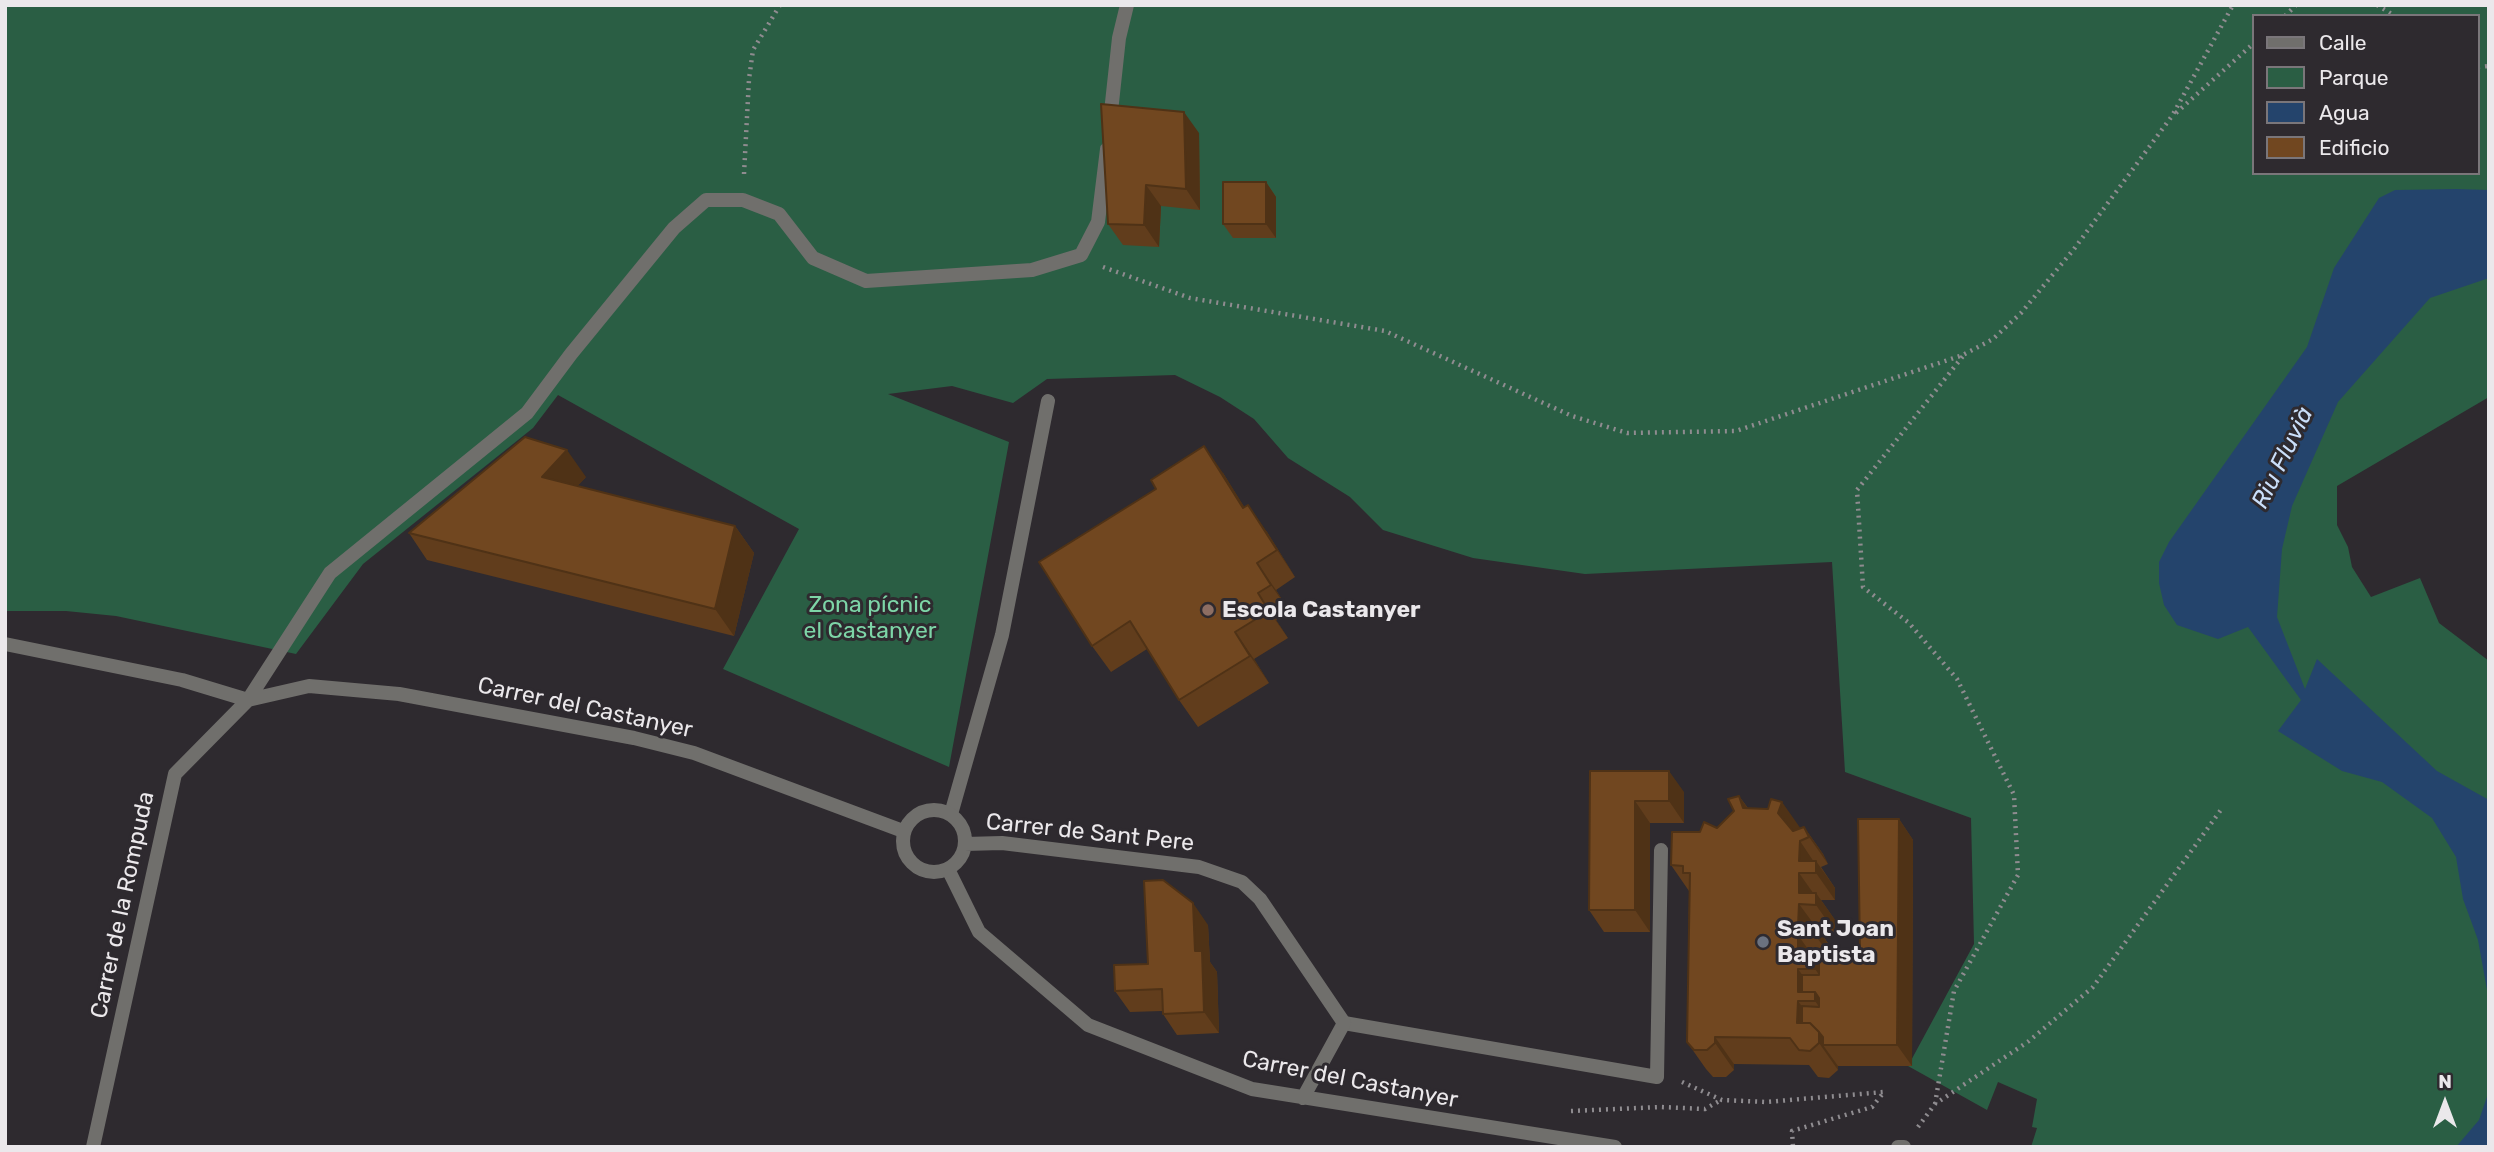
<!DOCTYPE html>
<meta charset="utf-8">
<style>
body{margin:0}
#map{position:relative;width:2494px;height:1152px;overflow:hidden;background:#2e2a2f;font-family:Rubik,sans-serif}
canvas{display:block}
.frame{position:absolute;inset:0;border:7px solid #ebe8eb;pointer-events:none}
.legend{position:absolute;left:2252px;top:14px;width:228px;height:161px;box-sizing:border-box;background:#2e2a2f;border:2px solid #7a767a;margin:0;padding:9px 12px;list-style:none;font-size:21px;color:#ebe8eb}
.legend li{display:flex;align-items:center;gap:14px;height:35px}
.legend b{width:35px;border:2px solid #7a767a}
.north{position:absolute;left:2410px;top:1068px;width:70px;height:70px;-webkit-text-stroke:5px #2e2a2f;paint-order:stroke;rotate:0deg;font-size:19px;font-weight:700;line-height:28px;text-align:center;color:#ebe8eb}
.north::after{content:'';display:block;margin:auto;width:24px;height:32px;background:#ebe8eb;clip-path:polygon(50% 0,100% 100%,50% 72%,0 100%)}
</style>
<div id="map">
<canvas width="2494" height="1152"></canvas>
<div class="frame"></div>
<ul class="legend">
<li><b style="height:9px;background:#706f6c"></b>Calle</li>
<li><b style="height:19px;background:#2a5e44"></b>Parque</li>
<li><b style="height:19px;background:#24446c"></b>Agua</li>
<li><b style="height:19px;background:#714720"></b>Edificio</li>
</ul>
<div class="north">N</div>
</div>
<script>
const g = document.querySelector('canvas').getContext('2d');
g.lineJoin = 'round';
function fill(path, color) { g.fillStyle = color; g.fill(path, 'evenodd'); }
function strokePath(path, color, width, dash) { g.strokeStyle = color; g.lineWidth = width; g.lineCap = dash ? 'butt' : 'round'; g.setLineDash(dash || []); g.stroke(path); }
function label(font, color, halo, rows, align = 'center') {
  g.font = font + ' Rubik,sans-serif'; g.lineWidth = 6; g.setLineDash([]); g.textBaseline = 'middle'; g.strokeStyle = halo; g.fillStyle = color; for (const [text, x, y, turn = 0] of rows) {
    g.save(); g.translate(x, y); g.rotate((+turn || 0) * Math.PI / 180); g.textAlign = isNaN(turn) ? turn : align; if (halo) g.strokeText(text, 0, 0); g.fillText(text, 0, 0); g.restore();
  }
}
const green = new Path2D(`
 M 5,5 L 2489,5 L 2489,397 L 2337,486 L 2337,525 L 2348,547 L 2352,567 L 2371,597 L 2420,578 L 2439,623 L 2489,661 L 2489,1147 L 2031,1147 L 2037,1128 L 2032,1127 L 2037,1099 L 1998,1082 L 1987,1110 L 1908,1066 L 1974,944 L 1971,818 L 1845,772 L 1832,562 L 1585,574 L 1473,558 L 1383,530 L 1350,497 L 1288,458 L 1254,419 L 1220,397 L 1175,375 L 1047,379 L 1013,403 L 952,386 L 888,394 L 1009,442 L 949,767 L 723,669 L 799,529 L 558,395 L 533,428 L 363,564 L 296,654 L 116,616 L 66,611 L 5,611 ZM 2254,16 L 2478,16 L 2478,173 L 2254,173 Z`);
const water = new Path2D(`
 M 2456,189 L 2489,190 L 2489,278 L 2430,298 L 2338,402 L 2292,506 L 2282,549 L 2277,617 L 2305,689 L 2317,659 L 2437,771 L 2489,800 L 2489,1001 L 2478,940 L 2463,899 L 2456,857 L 2432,818 L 2382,782 L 2342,771 L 2278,731 L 2301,700 L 2248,627 L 2218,639 L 2177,625 L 2164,605 L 2159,583 L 2159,562 L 2169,542 L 2307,347 L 2334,268 L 2379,198 L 2395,190 Z
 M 2489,1091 L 2489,1147 L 2456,1147 L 2479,1120 Z`);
const path = new Path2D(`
 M 2377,5 L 2395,16
 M 2285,16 L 2296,5
 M 2478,67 L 2489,66
 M 2176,113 L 2254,43
 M 744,174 L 749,79 L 753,50 L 780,5
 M 1103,267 L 1190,298 L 1385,331 L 1572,416 L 1627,433 L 1736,431 L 1963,355 L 1993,339 L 2021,313 L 2074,249 L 2172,116 L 2233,5
 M 1682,1082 L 1722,1100 L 1766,1102 L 1884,1092 L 1872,1107 L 1792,1131 L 1793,1147
 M 1935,1104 L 1954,991 L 2018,875 L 2014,795 L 1957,679 L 1909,623 L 1863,587 L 1857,490 L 1963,356
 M 1571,1111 L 1661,1107 L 1705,1109 L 1721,1100
 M 1918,1127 L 1935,1104 L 2029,1041 L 2093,987 L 2223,807`);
const lane = new Path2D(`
 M 951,814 L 1002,635 L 1048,401
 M 1344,1023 L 1657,1077 L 1661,850`);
const street = new Path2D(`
 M 1110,121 L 1119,38 L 1127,5
 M 5,644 L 182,680 L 248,700
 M 248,700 L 309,686 L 399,694 L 634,738 L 694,753 L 903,831
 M903 841a31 31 0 1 1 62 0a31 31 0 1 1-62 0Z
 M 965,844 L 1002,843 L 1199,867 L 1242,882 L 1260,899 L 1344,1023 L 1303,1098
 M 948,869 L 979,932 L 1088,1025 L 1252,1089 L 1615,1147
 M 93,1147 L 175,774 L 248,700 L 330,573 L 527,413 L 571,354 L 674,228 L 706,200 L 743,200 L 779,214 L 813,258 L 866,281 L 1032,270 L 1081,255 L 1098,222 L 1107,149
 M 1898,1147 L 1904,1147`);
const wall = new Path2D(`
 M 1199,133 L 1200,210 L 1161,206 L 1159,247 L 1123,245 L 1108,224 Z
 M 1266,182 L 1276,197 L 1276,238 L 1233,238 L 1223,224 Z
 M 1223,473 L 1244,507 L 1267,532 L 1295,577 L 1276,590 L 1289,611 L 1276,620 L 1288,638 L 1254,659 L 1269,683 L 1198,727 L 1179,700 L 1147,649 L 1111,672 L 1092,646 Z
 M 586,477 L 577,486 L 735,526 L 754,553 L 734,636 L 427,560 L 409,533 Z
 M 1590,771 L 1684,792 L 1684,823 L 1650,823 L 1650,932 L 1604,932 L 1589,910 Z
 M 1739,796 L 1748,808 L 1800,829 L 1804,827 L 1823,854 L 1828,864 L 1821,867 L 1835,888 L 1835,900 L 1821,900 L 1835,920 L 1835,932 L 1820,931 L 1833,951 L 1860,951 L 1899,819 L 1913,840 L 1912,1066 L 1838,1066 L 1838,1070 L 1829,1078 L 1818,1077 L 1809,1065 L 1734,1064 L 1734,1070 L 1726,1077 L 1713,1077 L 1706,1069 L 1687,1042 L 1689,891 L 1671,865 L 1700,832 L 1717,828 L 1734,811 Z
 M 1208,925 L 1210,962 L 1217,972 L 1219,1033 L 1177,1035 L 1163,1014 L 1162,1011 L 1130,1012 L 1115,991 L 1148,964 Z`);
const shadedWall = new Path2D(`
 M 1184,112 L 1199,133 L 1200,210 L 1186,189 Z
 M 1266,182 L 1276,197 L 1276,238 L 1266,224 Z
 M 1146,185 L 1161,206 L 1159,247 L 1144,225 Z
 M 1204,446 L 1223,473 L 1262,535 L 1243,508 Z
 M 567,450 L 586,477 L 561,504 L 542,477 Z
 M 1248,505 L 1267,532 L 1295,577 L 1277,550 Z
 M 735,526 L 754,553 L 734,636 L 715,609 Z
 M 1257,563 L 1276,590 L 1289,611 L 1271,585 Z
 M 1258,593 L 1288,638 L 1269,611 Z
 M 1235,632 L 1254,659 L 1269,683 L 1250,656 Z
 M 1669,771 L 1684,792 L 1684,823 L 1669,801 Z
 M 1739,796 L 1758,823 L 1743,808 Z
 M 1635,801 L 1650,823 L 1650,932 L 1635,910 Z
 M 1782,802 L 1801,829 L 1797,840 L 1778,813 Z
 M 1899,819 L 1913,840 L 1912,1066 L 1897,1045 Z
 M 1804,827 L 1823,854 L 1828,864 L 1809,837 Z
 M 1800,841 L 1816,865 L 1816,861 L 1835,888 L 1835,900 L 1816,873 L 1799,861 Z
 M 1799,873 L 1816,897 L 1816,893 L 1835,920 L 1835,932 L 1816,905 L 1799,893 Z
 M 1193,903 L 1208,925 L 1210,962 L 1217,972 L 1219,1033 L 1204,1012 L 1195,951 Z
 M 1799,904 L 1835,953 L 1834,961 L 1815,935 L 1798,926 Z
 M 1798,935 L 1834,986 L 1834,996 L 1815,969 L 1798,959 Z
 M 1798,969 L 1834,1019 L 1834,1028 L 1815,1001 L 1798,992 Z
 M 1798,1001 L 1817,1027 L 1797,1023 Z
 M 1819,1032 L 1828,1045 L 1823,1045 L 1838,1066 L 1838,1070 L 1819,1043 Z
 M 1715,1037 L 1734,1064 L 1734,1070 L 1715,1043 Z`);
const building = new Path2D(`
 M 1101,104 L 1184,112 L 1186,189 L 1146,185 L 1144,225 L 1108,224 Z
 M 1223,182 L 1266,182 L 1266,224 L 1223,224 Z
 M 525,437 L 567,450 L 542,477 L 735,526 L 715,609 L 409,533 Z
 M 1204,446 L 1243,508 L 1248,505 L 1277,550 L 1257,563 L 1271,585 L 1258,593 L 1269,611 L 1235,632 L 1250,656 L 1179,700 L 1130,621 L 1092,646 L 1039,562 L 1156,489 L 1151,480 Z
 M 1590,771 L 1669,771 L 1669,801 L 1635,801 L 1635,910 L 1589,910 Z
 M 1739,796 L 1743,808 L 1768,809 L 1771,799 L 1782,802 L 1778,813 L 1793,831 L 1804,827 L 1809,837 L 1800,841 L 1799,861 L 1816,861 L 1816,873 L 1799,873 L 1799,893 L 1816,893 L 1816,905 L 1799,904 L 1798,926 L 1816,926 L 1815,935 L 1798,935 L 1798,959 L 1815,959 L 1815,969 L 1798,969 L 1798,992 L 1815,992 L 1815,1001 L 1798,1001 L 1797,1023 L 1810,1023 L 1819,1032 L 1819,1043 L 1810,1051 L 1799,1050 L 1790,1038 L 1715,1037 L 1715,1043 L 1707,1050 L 1694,1050 L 1687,1042 L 1690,873 L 1683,873 L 1683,866 L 1671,865 L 1672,832 L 1700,832 L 1704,822 L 1717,828 L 1734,811 L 1728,799 Z
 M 1858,819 L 1899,819 L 1897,1045 L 1823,1045 L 1823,1037 L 1819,1032 L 1810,1023 L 1802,1023 L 1802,1006 L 1819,1007 L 1819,998 L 1815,992 L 1802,992 L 1802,975 L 1819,975 L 1819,964 L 1815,959 L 1802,959 L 1802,951 L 1860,951 Z
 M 1163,880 L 1193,903 L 1195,951 L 1202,951 L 1204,1012 L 1163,1014 L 1162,989 L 1115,991 L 1114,965 L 1148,964 L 1144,881 Z`);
const markers = [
 [1208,610,7,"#8d6e63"],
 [1763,942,7,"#6b7280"]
];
const parkNames = [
 ["Zona pícnic",870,605],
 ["el Castanyer",870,631]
];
const poiNames = [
 ["Escola Castanyer",1222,610],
 ["Sant Joan",1777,929],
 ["Baptista",1777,955]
];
const streetNames = [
 ["Carrer del Castanyer",585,708,12],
 ["Carrer de Sant Pere",1090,833,6],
 ["Carrer de la Rompuda",123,905,-78],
 ["Carrer del Castanyer",1350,1080,11]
];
const waterNames = [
 ["Riu Fluvià",2283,458,-64]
];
fill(green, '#2a5e44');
fill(water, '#24446c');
strokePath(path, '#8f8c90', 4.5, [2, 5]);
strokePath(lane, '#706f6c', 14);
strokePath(street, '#706f6c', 14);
fill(wall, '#613d1c');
fill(shadedWall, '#4f3216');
fill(building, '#714720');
strokePath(building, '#4f3216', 2);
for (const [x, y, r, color] of markers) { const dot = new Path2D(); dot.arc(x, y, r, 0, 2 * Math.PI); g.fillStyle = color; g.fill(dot); strokePath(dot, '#2e2a2f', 2.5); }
label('23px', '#7dd5a7', '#2e2a2f', parkNames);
label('bold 23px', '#ebe8eb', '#2e2a2f', poiNames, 'left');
label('23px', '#ebe8eb', '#2e2a2f', streetNames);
label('italic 24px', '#cadffa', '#2e2a2f', waterNames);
</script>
